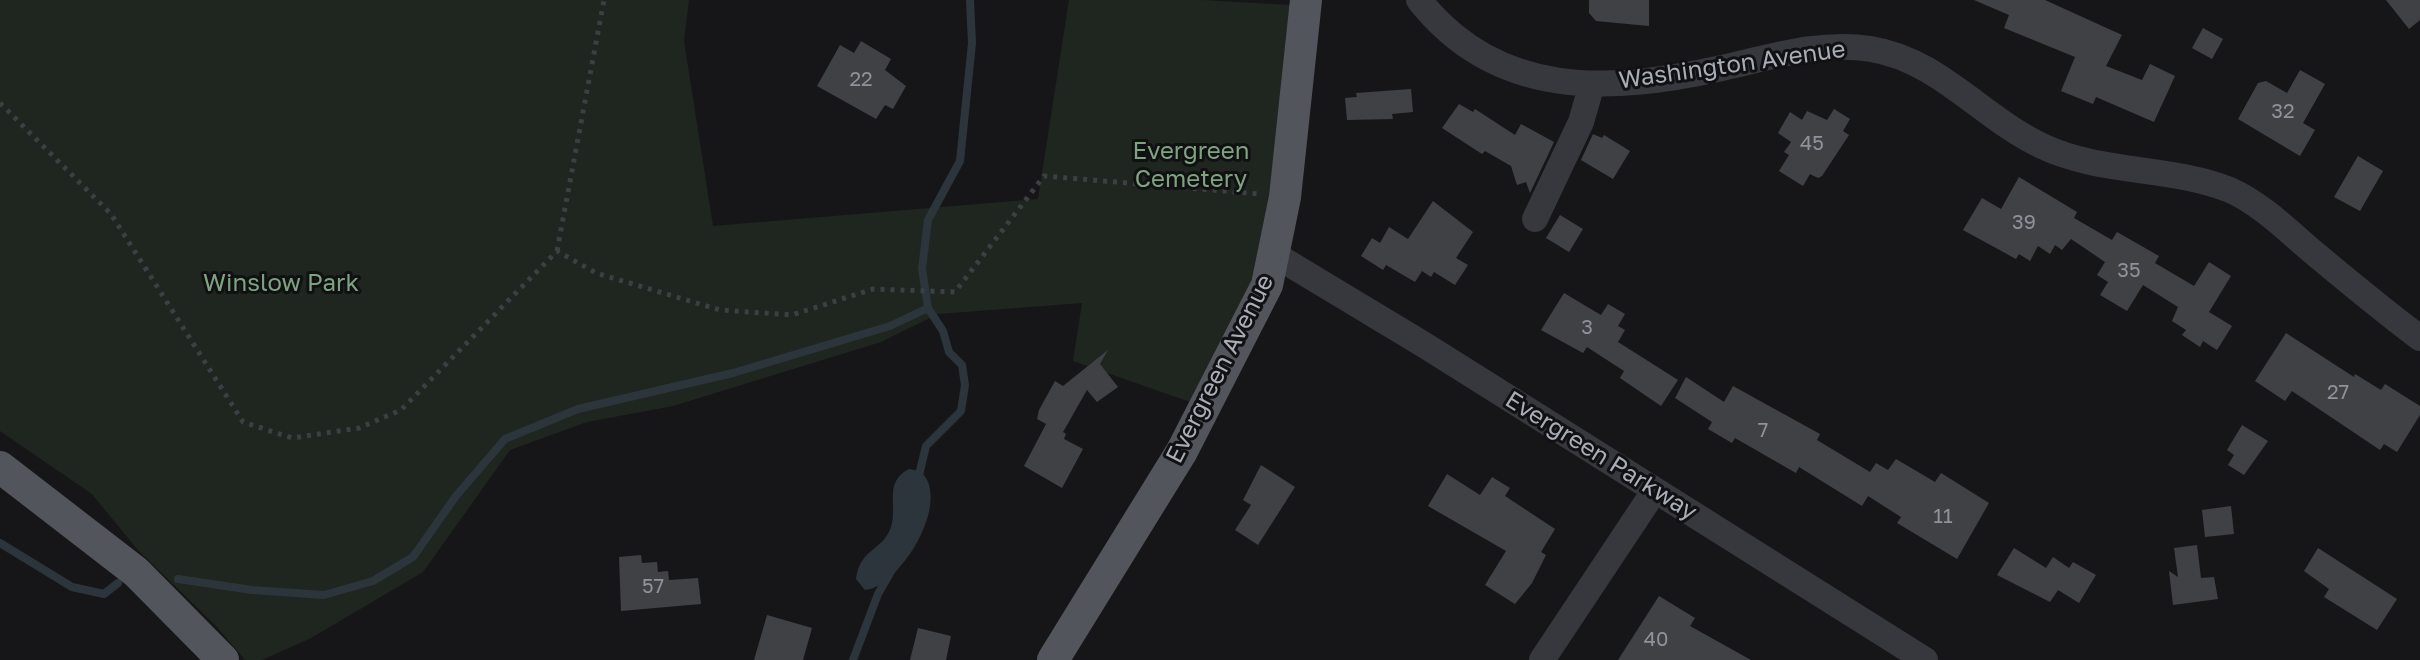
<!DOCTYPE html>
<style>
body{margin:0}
canvas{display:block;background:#161618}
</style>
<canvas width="2420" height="660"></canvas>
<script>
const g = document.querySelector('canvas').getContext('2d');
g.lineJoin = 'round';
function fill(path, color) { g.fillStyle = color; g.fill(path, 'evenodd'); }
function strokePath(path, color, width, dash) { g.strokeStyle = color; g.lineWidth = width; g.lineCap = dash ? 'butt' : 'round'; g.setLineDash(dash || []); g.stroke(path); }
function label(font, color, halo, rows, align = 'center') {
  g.font = font + ' "Golos Text",sans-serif'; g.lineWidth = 6; g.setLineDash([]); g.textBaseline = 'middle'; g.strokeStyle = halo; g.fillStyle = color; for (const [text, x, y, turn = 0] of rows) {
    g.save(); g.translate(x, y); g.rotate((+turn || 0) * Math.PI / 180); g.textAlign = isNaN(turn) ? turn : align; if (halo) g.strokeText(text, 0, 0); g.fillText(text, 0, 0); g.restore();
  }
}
const green = new Path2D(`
 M 0,0 L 689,0 L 684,41 L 713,226 L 1038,199 L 1069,0 L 1202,0 L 1290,5 L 1292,33 L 1261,259 L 1196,404 L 1073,361 L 1082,303 L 938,314 L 881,342 L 673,406 L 587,422 L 510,450 L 423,572 L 311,638 L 262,660 L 245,660 L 217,627 L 137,549 L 92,494 L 0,431 Z`);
const water = new Path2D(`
 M 909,469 L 920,471 C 954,500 899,588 865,590 L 856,579 C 860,548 883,551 891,527 C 898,507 883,482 909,469 Z`);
const stream = new Path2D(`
 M 918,479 L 926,446 L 961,411 L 965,385 L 962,365 L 949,352 L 943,331 L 928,308 L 922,269 L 928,220 L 960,161 L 972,43 L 970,0
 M 0,543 L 72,587 L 104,594 L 118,583
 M 178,579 L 252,590 L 324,595 L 373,581 L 413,557 L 456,496 L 505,439 L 578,409 L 733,373 L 890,326 L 928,308
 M 853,660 L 878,594 L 893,568`);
const building = new Path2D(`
 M 1589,0 L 1649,0 L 1649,26 L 1596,21 L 1589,13 Z
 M 1974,0 L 2045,0 L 2122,35 L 2106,66 L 2142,80 L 2150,64 L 2175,76 L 2154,122 L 2096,97 L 2093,104 L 2061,91 L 2075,57 L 2004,28 L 2009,15 Z
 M 2386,0 L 2420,0 L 2420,20 L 2409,29 Z
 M 2203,28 L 2223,39 L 2212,59 L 2192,48 Z
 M 861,41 L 891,59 L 885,70 L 906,86 L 893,109 L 885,105 L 876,119 L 817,86 L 840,45 L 854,53 Z
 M 2300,70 L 2325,84 L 2303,123 L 2315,130 L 2300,156 L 2238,119 L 2258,83 L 2266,81 L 2287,93 Z
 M 1411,89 L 1413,112 L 1392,114 L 1393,119 L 1347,120 L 1345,98 L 1357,97 L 1356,93 Z
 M 1459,104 L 1473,112 L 1475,109 L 1515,135 L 1521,124 L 1554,142 L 1530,193 L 1526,182 L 1517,185 L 1511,166 L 1485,151 L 1482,154 L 1442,128 Z
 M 1834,109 L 1850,119 L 1843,131 L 1849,135 L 1822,176 L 1818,178 L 1810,174 L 1803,186 L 1779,171 L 1789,155 L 1784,152 L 1791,142 L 1778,133 L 1790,112 L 1802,120 L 1807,111 L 1827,120 Z
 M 1593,134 L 1602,138 L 1604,135 L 1630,151 L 1613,179 L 1581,160 Z
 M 2358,156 L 2383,171 L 2360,211 L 2334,197 Z
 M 2019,177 L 2077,212 L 2074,218 L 2112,240 L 2117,232 L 2159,256 L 2155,263 L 2194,286 L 2209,262 L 2231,276 L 2209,312 L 2232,326 L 2217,350 L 2203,341 L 2200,347 L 2182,335 L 2186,330 L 2172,321 L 2178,307 L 2143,285 L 2127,311 L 2100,295 L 2108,282 L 2097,275 L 2105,262 L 2071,239 L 2062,250 L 2055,245 L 2050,254 L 2038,246 L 2030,261 L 2019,254 L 2016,259 L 1963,230 L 1982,198 L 2001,209 Z
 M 1433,201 L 1473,232 L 1456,258 L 1468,265 L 1455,285 L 1434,272 L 1431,277 L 1422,271 L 1415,282 L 1386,265 L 1383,270 L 1361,256 L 1372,238 L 1380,243 L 1389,227 L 1408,239 Z
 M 1560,215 L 1583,229 L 1569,252 L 1546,238 Z
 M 1564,293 L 1601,315 L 1608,304 L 1625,314 L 1618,326 L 1625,330 L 1618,342 L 1678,380 L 1661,406 L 1620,378 L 1624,371 L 1587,347 L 1583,353 L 1541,330 Z
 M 2286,333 L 2354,377 L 2355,374 L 2381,390 L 2385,384 L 2420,406 L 2420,415 L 2397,452 L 2384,444 L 2380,450 L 2292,391 L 2285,401 L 2255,381 Z
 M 1108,350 L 1100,364 L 1118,387 L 1097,402 L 1087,390 L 1063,432 L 1066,434 L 1064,439 L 1083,449 L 1062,488 L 1024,466 L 1046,424 L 1050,426 L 1037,419 L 1039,410 L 1055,381 L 1063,386 Z
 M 1686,377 L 1724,402 L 1733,386 L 1820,434 L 1817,440 L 1870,472 L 1876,463 L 1888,470 L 1896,459 L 1935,482 L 1941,473 L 1989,503 L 1957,559 L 1897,523 L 1901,517 L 1868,496 L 1862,506 L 1799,467 L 1796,473 L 1735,438 L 1732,443 L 1708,429 L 1712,422 L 1675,398 Z
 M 2242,425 L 2268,441 L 2244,475 L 2228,465 L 2234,455 L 2227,450 Z
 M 1261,465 L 1295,487 L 1258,545 L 1235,530 L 1251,505 L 1243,500 Z
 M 1447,474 L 1480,495 L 1492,477 L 1510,488 L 1505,496 L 1555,529 L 1541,552 L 1546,555 L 1532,583 L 1515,604 L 1485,585 L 1506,551 L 1428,506 Z
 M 2231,506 L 2234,534 L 2205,537 L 2202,510 Z
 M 2197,545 L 2201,578 L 2214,577 L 2218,599 L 2173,605 L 2169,571 L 2178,577 L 2174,548 Z
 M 2014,548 L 2046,568 L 2053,557 L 2069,568 L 2073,562 L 2096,575 L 2079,603 L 2058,590 L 2050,602 L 1997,575 Z
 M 2318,548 L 2397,599 L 2377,630 L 2324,597 L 2329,589 L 2304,571 Z
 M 641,555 L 642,563 L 657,562 L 658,572 L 668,571 L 669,580 L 698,578 L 701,604 L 621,611 L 619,557 Z
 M 1659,596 L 1695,618 L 1690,626 L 1751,660 L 1618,660 Z
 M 767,615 L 812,628 L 803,660 L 754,660 Z
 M 918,628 L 951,636 L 946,660 L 910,660 Z`);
const path = new Path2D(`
 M 0,103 L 111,214 L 243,422 L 292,438 L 359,428 L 401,410 L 557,251 L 596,273 L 720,310 L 792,315 L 873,289 L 955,292 L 1044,176 L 1260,194
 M 557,251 L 604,0`);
const minor = new Path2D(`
 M 1419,0 C 1497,99 1609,93 1722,68 C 1771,57 1820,41 1871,49 C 1939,60 1982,118 2042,146 C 2101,174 2170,166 2230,190 C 2259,203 2283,226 2307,247 C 2344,278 2381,309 2420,338
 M 1535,219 L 1581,122 L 1592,84
 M 1275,255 L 1426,346 L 1925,660
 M 1542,660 L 1655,490`);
const major = new Path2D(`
 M 0,467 L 136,572 L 223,660
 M 1053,660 L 1182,451 L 1267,285 L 1285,197 L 1306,0`);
const numberNames = [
 ["22",861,80],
 ["32",2283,112],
 ["45",1812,144],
 ["39",2024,223],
 ["35",2129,271],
 ["3",1587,328],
 ["27",2338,393],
 ["7",1763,431],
 ["11",1943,517],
 ["57",653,587],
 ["40",1656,640]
];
const streetNames = [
 ["Washington Avenue",1732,65,-8],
 ["Evergreen Avenue",1220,369,-63],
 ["Evergreen Parkway",1601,456,32]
];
const parkNames = [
 ["Evergreen",1191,151],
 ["Cemetery",1191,179],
 ["Winslow Park",281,283]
];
fill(green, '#1e261f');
fill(water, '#2c353c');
strokePath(stream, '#2c353c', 8);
fill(building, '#404145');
strokePath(path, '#3d3f44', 5, [4, 6]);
strokePath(minor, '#37383d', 26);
strokePath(major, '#53555c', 32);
label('20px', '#8e929b', null, numberNames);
label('24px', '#a8adb8', '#111113', streetNames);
label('24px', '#7fa381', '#111113', parkNames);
</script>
